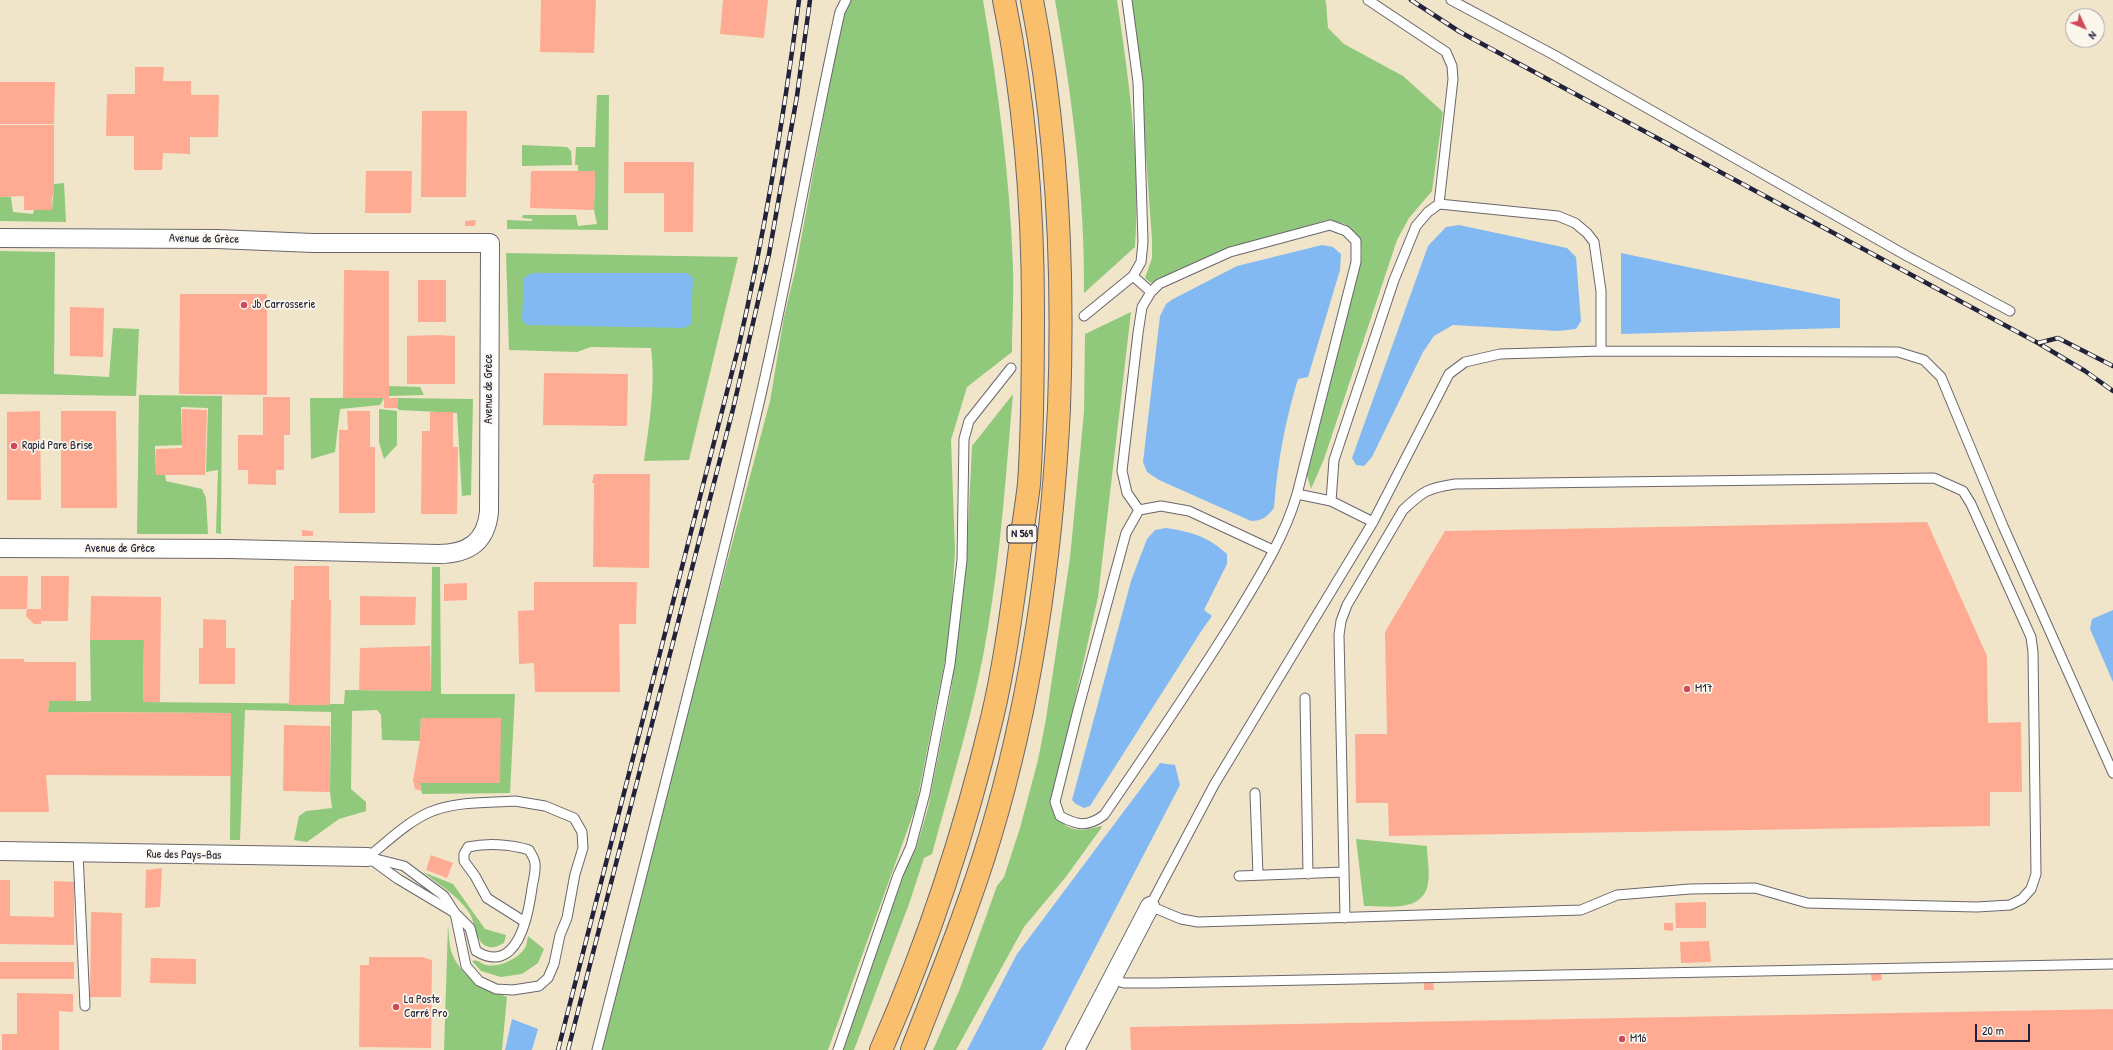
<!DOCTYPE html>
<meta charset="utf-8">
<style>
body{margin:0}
#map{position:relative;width:2113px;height:1050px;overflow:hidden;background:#f1e5c9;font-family:"Patrick Hand",sans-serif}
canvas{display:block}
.north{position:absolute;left:2065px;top:8px;width:40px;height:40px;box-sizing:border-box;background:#fbf7ec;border:1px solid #a4a2a5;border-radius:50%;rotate:134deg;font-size:11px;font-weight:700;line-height:16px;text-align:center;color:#22223b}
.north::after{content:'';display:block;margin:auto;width:14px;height:18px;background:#d1495b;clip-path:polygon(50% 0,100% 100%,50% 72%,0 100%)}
.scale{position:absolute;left:1975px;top:1024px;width:55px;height:18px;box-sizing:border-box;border:2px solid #22223b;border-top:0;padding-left:5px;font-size:12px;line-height:14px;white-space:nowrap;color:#22223b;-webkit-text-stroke:3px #fbf7ec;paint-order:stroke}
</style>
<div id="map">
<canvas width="2113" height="1050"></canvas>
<div class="north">N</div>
<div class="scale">20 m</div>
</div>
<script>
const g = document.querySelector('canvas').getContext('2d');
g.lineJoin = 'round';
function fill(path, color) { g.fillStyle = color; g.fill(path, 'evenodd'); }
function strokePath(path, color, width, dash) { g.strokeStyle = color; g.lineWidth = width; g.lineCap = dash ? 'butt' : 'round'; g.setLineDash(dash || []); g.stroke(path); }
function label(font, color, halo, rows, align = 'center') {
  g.font = font + ' "Patrick Hand",sans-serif'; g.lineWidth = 3.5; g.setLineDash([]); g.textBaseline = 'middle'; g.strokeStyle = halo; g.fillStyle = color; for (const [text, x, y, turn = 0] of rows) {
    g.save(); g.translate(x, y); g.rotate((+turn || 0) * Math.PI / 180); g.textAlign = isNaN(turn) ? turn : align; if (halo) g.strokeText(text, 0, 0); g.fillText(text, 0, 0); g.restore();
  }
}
const green = new Path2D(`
 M 851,0 L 983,0 C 998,88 1010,178 1013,267 C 1014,296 1012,324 1012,352 L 967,387 L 951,440 L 955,550 L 950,635 L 916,806 L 828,1050 L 602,1050 L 644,875 L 770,401 L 784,317 L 796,267 L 841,21 Z
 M 1055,0 L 1117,0 C 1129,81 1141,165 1135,247 L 1084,293 C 1085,195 1072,97 1055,0 Z
 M 1131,0 L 1325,0 L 1326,2 L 1328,28 L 1344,44 L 1403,76 L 1443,112 L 1432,191 L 1409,218 L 1397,240 L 1324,459 L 1311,489 L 1306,472 L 1362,253 L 1361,244 L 1357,235 L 1345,224 L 1327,220 L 1232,249 L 1151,283 L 1145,278 L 1152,258 L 1152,240 L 1139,58 Z
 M 597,95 L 609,95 L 608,230 L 507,229 L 507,220 L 532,221 L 532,219 L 522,218 L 523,215 L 576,215 L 578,226 L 597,224 L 594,210 L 595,172 L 578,171 L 578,165 L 575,165 L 576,147 L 595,147 Z
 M 522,145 L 567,147 L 571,151 L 572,165 L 522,166 Z
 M 64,183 L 66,222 L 0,221 L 0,197 L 11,197 L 13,212 L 33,214 L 34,210 L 52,210 L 54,184 Z
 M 0,251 L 55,252 L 54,374 L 109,377 L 113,328 L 139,329 L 136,396 L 0,394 Z
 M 506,253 L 738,257 L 689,460 L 644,461 C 649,424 656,385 651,348 L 591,347 L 577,352 L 509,350 Z
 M 1131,312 L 1098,597 L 1052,803 C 1060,830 1075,834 1101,826 L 1102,827 L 1065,878 L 1024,927 L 956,1050 L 933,1050 L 959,991 L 997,886 L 1004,877 L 1020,828 L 1038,760 L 1046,719 L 1070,558 L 1084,412 L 1085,334 Z
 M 389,386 L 420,387 L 424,395 L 389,396 Z
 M 1013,394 C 1006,472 1001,551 988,628 C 976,704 952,779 932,854 L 924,858 L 909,904 L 854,1050 L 840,1050 L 907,866 L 916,849 L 928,808 L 951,691 L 966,567 L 972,446 Z
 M 139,395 L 222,396 L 221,534 L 216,533 L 218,470 L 206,472 L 208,408 L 181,407 L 182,445 L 155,446 L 156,475 L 165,475 L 166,481 L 202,489 L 206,498 L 208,534 L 137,534 Z
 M 310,398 L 384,398 L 380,405 L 340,409 L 335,452 L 311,459 Z
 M 398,398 L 473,399 L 471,495 L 462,496 L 457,413 L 399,410 L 397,408 Z
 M 379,409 L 397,411 L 397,445 L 384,459 L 379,442 Z
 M 432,567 L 440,567 L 441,694 L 515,694 L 510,793 L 422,794 L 420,783 L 500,718 L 421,718 L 420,741 L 382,740 L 381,715 L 377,710 L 352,711 L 351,789 L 366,802 L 366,811 L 339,819 L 307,842 L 294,840 L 299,816 L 306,811 L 332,808 L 330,792 L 331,712 L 245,710 L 240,840 L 230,840 L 231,713 L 48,712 L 49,701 L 91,701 L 90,640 L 144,640 L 143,702 L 344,704 L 345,690 L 431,691 Z
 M 1356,839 L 1427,846 C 1427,858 1430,871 1428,883 C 1424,913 1386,906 1364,906 Z
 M 423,872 L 453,884 L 485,929 L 506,935 L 504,943 C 498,946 493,949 486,946 C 474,940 476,921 468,911 C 457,895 438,884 423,872 Z
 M 448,925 C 449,935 449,947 453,956 C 464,979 485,988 507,997 L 502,1050 L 444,1050 Z
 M 528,936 L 544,949 L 538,963 L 522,974 L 501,977 L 481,971 L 472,961 C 478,959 480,963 486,965 C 499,968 518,959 525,948 C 527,945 527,940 528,936 Z`);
const water = new Path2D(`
 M 1459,225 L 1567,248 L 1576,257 L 1581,321 L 1576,329 L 1558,331 L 1453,325 L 1434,336 L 1423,352 L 1372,457 L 1364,466 L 1356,465 L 1352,458 L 1428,246 L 1446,227 Z
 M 1322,245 L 1333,247 L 1341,254 L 1340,270 L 1308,377 L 1298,379 C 1285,422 1277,464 1274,508 C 1267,517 1262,521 1251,521 L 1159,480 L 1147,472 L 1143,462 L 1160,316 L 1166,304 L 1173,299 L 1237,266 Z
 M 1621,253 L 1840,299 L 1840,328 L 1621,334 Z
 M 532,273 L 687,273 L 693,278 L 691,324 L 684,328 L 527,325 L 522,320 L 524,278 Z
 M 1166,528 C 1192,532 1207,536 1227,554 L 1227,564 L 1204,610 L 1212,616 L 1202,630 L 1090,806 L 1084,808 L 1076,804 L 1072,800 L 1131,581 L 1147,539 L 1155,530 Z
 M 2113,610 L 2113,682 L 2090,629 L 2092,619 Z
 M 1160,763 L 1175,765 L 1180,785 L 1042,1050 L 967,1050 L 1017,954 Z
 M 512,1019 L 538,1029 L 532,1050 L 505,1050 Z`);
const building = new Path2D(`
 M 541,0 L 596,0 L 594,53 L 540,52 Z
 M 723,0 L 768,0 L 764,38 L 720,34 Z
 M 135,67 L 164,67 L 163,81 L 191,81 L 191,95 L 219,95 L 218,137 L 190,137 L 190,154 L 163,153 L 162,170 L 134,170 L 134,136 L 106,136 L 107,94 L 135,94 Z
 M 0,82 L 55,82 L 54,124 L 0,124 Z
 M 422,111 L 467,111 L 466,197 L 421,197 Z
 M 0,125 L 54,125 L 54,196 L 52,196 L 52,210 L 24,210 L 24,196 L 0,197 Z
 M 624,162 L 694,162 L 693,232 L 664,232 L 664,193 L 624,193 Z
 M 366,171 L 412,171 L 411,213 L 365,213 Z
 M 531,171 L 595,171 L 594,210 L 530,208 Z
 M 476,220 L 475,226 L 465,226 L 465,221 Z
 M 344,270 L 389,271 L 389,398 L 398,398 L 397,408 L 384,408 L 384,398 L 343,398 Z
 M 418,280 L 446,280 L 446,322 L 418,322 Z
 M 180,294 L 267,294 L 267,395 L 179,394 Z
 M 70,307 L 104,308 L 103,357 L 70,356 Z
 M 437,335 L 455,336 L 455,384 L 407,384 L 407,336 Z
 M 544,373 L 628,374 L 627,426 L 543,425 Z
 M 263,397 L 290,397 L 290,435 L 284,435 L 284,470 L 276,470 L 276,485 L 248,484 L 248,470 L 238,470 L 238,435 L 263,435 Z
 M 182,409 L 207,410 L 205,475 L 156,475 L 156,449 L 182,448 Z
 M 40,411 L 41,500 L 7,500 L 7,412 Z
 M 61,411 L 116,411 L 117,508 L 61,508 Z
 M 347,411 L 370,411 L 370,447 L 375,447 L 375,513 L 339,513 L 339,430 L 348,430 Z
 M 430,412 L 453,412 L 453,447 L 458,447 L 457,514 L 421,514 L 422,431 L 430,431 Z
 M 594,474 L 650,474 L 649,568 L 593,567 L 594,492 L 594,483 L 592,483 Z
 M 1927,522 L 1987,656 L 1988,723 L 2021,722 L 2022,792 L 1990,792 L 1990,826 L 1389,836 L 1388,803 L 1356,803 L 1355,734 L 1387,734 L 1385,632 L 1445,531 Z
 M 302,530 L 313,531 L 313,536 L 302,536 Z
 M 294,566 L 329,566 L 329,600 L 331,600 L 330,705 L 289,705 L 291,600 L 294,600 Z
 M 0,576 L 28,576 L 27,609 L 41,609 L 41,576 L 69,576 L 68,621 L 41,621 L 41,624 L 34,624 L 26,616 L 27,609 L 0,609 Z
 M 534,582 L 637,582 L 636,624 L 619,624 L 620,692 L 535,692 L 534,663 L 519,664 L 518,611 L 534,610 Z
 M 467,583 L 467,600 L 444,601 L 444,584 Z
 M 91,596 L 161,597 L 160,702 L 143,702 L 144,640 L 90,640 Z
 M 360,596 L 416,597 L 415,625 L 360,625 Z
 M 203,619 L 226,620 L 226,648 L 235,648 L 235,684 L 199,684 L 199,648 L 203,648 Z
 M 430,646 L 431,691 L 359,690 L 360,648 Z
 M 0,659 L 24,659 L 24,662 L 76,662 L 76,701 L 49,701 L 48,712 L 231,713 L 231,776 L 46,775 L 49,812 L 0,812 Z
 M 421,718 L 501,718 L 500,783 L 420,783 L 421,791 L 415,789 L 413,780 L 420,741 Z
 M 284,725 L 330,726 L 330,792 L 283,791 Z
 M 431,855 L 453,863 L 447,878 L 426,870 Z
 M 162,868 L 160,907 L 145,908 L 146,870 Z
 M 0,880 L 10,880 L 10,916 L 54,917 L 54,881 L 74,882 L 74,945 L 0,944 Z
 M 1706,902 L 1706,928 L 1676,928 L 1675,903 Z
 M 91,912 L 122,913 L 121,997 L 90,997 Z
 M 1664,923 L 1673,923 L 1673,931 L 1664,930 Z
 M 1709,941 L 1711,962 L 1681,963 L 1680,942 Z
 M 369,957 L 422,957 L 432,960 L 431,1048 L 359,1047 L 360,965 L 369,965 Z
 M 151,958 L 196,959 L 196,984 L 150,983 Z
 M 0,962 L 74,962 L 74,979 L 0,979 Z
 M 1881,973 L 1882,980 L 1872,981 L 1871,974 Z
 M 1433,982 L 1434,990 L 1424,990 L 1424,983 Z
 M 17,993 L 73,994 L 73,1012 L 59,1011 L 59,1050 L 2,1050 L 2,1034 L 17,1034 Z
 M 2113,1009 L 2113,1050 L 1131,1050 L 1130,1027 Z`);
const lane = new Path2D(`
 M 1368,0 L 1446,52 L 1452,66 L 1453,79 L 1439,204
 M 1451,0 L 1554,55 L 1907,256 L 2010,311
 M 1133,276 L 1151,292
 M 1084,316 L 1133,276 L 1141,262 L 1143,242 L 1138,82 L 1127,0
 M 1297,494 C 1285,536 1260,576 1237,614 C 1195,682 1150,748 1104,815 C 1088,827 1078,826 1060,816 L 1055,802 L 1078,710 L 1126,533 L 1139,510 L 1127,493 L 1122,471 L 1138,333 L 1142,307 L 1151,292 L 1159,284 L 1230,252 L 1330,225 L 1346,231 L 1356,241 L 1356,262 L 1297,494 L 1331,501
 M 1139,510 L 1161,506 L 1189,511 L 1273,550
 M 1373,522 L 1331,501 L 1334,460 L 1394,280 L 1416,226 L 1428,212 L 1439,204 L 1558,216 L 1575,223 L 1587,233 L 1594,242 L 1601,291 L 1601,351
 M 1305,698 L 1308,874
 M 1255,793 L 1258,875
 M 515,801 L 545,806 L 574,818 L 582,832 L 583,848 L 575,874 L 567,918 L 560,935 L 554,964 L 548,978 L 539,986 L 513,990 L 496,989 L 479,981 L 466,966 L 455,913 L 444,896 L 404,866 L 368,857 C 387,842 407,822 430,812 C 456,801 488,803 515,801 Z
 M 78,853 L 85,1006
 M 372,860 L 398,879 L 455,913 L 470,928 L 476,951 C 517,976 528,917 532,888 C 533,881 536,871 535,864 C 535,859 531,854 529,850 C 510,844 487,843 468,847 L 464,854 L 464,861 L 475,876 L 487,898 L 525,922
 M 1239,876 L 1344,872
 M 1345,918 L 1339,635 L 1341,621 L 1347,605 L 1403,510 C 1423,491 1428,488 1455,484 L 1934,478 L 1963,491 L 1971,504 L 2031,637 L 2033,652 L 2036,874 L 2031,889 L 2022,899 L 2010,905 L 1977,907 L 1807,903 L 1755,888 L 1690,889 L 1617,895 L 1581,910 L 1198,922 L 1181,919 L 1150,906 L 1214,785 L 1373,522 L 1449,374 L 1465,362 L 1500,354 L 1601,351 L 1898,352 L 1924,360 L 1941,377 L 2003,526 L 2113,773
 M 1112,979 L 1124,983 L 1156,983 L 2113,964
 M 597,1050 C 651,839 706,628 756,416 C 788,282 810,146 840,12 L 846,0
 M 838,1050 L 898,875 L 911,846 L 925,793 L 950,664 L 962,560 L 964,439 L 969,421 L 1011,368`);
const street = new Path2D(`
 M 0,238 L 217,239 L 313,243 L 490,243 L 489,512 C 486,542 468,554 438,554 L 231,549 L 0,548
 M 0,851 L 368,857
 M 1075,1050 L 1150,906`);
const highway = new Path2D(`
 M 881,1050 C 928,943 965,831 992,718 C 1004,668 1011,615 1018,564 C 1021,537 1026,510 1029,484 C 1033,426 1033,368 1033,311 C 1033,207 1025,102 1004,0
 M 912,1050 C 939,980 968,910 990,837 C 1032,698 1052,553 1059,408 C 1064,271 1058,134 1032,0`);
const rail = new Path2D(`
 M 1411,0 L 1460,32 L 2038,343 L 2085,371 L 2113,391
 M 2038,343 L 2058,338 L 2113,366
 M 558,1050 L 739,345 C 765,231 784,116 799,0
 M 568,1050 L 733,409 L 769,254 L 797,96 L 810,0`);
const markers = [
 [244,305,4,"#d1495b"],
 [14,446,4,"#d1495b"],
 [1687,689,4,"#d1495b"],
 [396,1007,4,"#d1495b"],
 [1622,1039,4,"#d1495b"]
];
const shields = [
 [1022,534,30]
];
const shieldNames = [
 ["N 569",1022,534]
];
const streetNames = [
 ["Avenue de Grèce",204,239,1],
 ["Avenue de Grèce",489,389,-90],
 ["Avenue de Grèce",120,549],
 ["Rue des Pays-Bas",184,855,1]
];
const poiNames = [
 ["Jb Carrosserie",252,305],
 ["Rapid Pare Brise",22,446],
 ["M17",1695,689],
 ["La Poste",404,1000],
 ["Carré Pro",404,1014],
 ["M16",1630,1039]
];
fill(green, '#90c97c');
fill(water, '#83b9f2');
fill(building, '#ffaa92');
strokePath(lane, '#6a666d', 11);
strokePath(street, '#6a666d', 20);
strokePath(highway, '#6a666d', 24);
strokePath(lane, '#fff', 9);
strokePath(street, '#fff', 18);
strokePath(highway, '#f9bf6d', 22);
strokePath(rail, '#22223b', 4.5);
strokePath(rail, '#fbf7ec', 3, [9]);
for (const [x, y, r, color] of markers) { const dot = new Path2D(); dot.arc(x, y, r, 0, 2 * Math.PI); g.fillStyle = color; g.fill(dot); strokePath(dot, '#fbf7ec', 1.5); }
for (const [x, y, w] of shields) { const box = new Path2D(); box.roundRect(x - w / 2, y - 9, w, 18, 3); g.fillStyle = '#fbf7ec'; g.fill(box); strokePath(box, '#22223b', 1); }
label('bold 11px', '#22223b', null, shieldNames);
label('12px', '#22223b', '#fbf7ec', streetNames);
label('12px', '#22223b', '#fbf7ec', poiNames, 'left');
</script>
